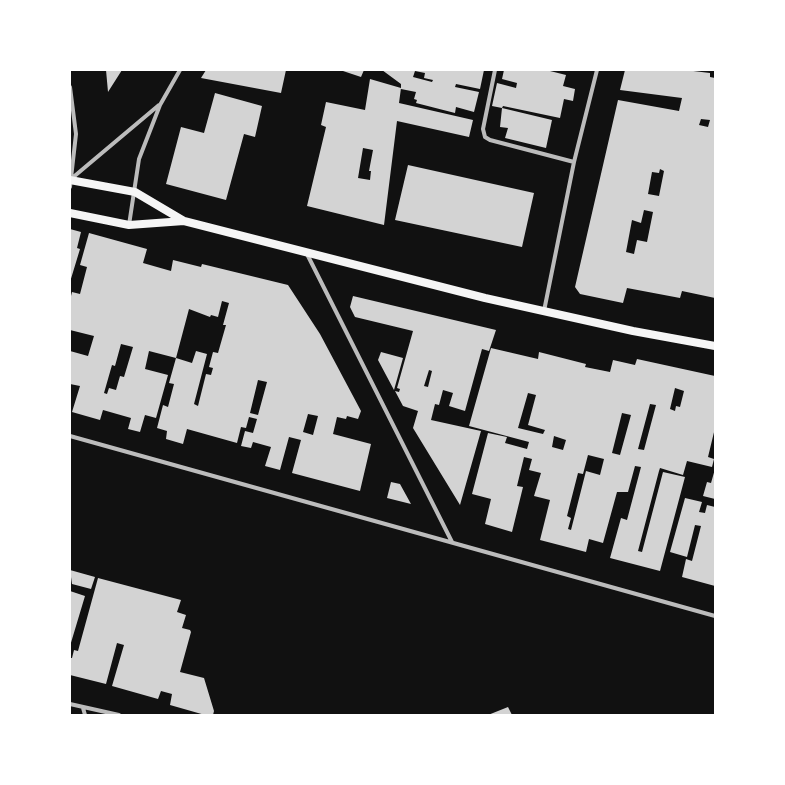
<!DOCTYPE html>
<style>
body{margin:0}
#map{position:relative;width:785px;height:785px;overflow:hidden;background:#111;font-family:"Public Sans",sans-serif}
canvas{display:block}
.frame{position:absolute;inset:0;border:71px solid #fff;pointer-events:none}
</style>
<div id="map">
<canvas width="785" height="785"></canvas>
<div class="frame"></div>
</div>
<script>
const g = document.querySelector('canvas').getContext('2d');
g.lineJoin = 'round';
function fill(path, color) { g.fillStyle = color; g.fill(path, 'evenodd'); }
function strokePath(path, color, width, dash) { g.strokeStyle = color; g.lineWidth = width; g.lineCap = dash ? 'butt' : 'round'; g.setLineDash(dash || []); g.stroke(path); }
const building = new Path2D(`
 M 106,70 L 122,70 L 108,92 Z
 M 206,70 L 286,70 L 281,93 L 201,78 Z
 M 340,70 L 364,70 L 361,77 Z
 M 382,70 L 484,70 L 480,89 L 456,84 L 455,87 L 479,92 L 474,112 L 456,107 L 455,113 L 416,103 L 417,100 L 414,99 L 416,92 L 401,89 L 401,84 ZM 415,71 L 425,73 L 424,78 L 433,80 L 432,82 L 413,77 Z
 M 504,70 L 546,70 L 566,75 L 563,86 L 575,89 L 573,101 L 564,99 L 560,118 L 503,106 L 502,108 L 552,120 L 546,148 L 505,138 L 508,128 L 500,127 L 502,108 L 492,106 L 497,83 L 516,88 L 517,83 L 502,79 Z
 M 625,70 L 685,70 L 710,73 L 710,77 L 715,78 L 715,298 L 682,291 L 680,298 L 627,288 L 623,303 L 580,294 L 575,287 L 618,100 L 679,111 L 682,98 L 620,90 ZM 701,119 L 710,120 L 708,127 L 699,125 ZM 660,169 L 664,171 L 659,196 L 648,194 L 652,172 L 659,173 ZM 644,210 L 653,212 L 647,242 L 637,240 L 634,254 L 626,252 L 632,220 L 641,223 Z
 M 370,79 L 401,88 L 399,103 L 473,120 L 469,137 L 397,121 L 384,225 L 307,206 L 326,127 L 321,125 L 326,102 L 365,110 ZM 363,148 L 373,150 L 369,171 L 371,171 L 370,180 L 358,178 Z
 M 215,93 L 262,106 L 255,137 L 244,134 L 226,200 L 166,184 L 181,127 L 204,133 Z
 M 408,165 L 534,193 L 522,247 L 395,220 Z
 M 70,229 L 81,232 L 77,248 L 80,249 L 70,282 Z
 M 89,233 L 147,249 L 143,263 L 171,271 L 173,260 L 201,267 L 202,264 L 288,285 L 320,334 L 361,411 L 358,419 L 347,416 L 346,419 L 337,417 L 333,434 L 371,444 L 360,491 L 292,473 L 301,440 L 289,437 L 280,470 L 265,466 L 271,447 L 253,442 L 251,448 L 241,446 L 245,431 L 253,433 L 257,419 L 249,417 L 246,428 L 241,427 L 237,443 L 187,429 L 183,444 L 166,439 L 167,431 L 157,428 L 163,405 L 168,407 L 174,384 L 169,383 L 176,358 L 192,363 L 196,351 L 207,354 L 194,404 L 198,406 L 206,374 L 211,375 L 213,368 L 209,367 L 213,352 L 218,353 L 226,325 L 223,325 L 229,303 L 222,301 L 218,317 L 211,315 L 210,317 L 189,309 L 176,358 L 149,351 L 145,369 L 168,375 L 156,418 L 145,415 L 140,432 L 128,429 L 131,418 L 103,410 L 100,420 L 72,412 L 80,386 L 70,384 L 70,351 L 88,356 L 94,336 L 70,330 L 70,300 L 72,292 L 80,294 L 87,267 L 80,265 ZM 121,344 L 133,347 L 124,377 L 120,376 L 116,390 L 109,388 L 107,394 L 104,393 L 112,365 L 115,366 ZM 258,380 L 267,382 L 258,415 L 250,413 ZM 308,414 L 318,416 L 313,435 L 303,432 Z
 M 353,296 L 496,330 L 489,351 L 482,349 L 465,411 L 449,406 L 453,393 L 443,390 L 439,405 L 435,404 L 431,420 L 481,431 L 460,505 L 413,428 L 418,411 L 403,406 L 395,391 L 399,392 L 400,389 L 397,388 L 413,331 L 355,317 L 350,307 ZM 429,370 L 432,371 L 428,387 L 424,386 Z
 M 491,348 L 538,359 L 539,352 L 586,364 L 585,367 L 610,372 L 613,360 L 635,365 L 637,359 L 715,376 L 715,428 L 708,457 L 714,459 L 712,467 L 687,461 L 683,475 L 660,468 L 659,471 L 638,551 L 642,552 L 663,472 L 685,477 L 660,571 L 610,558 L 621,518 L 627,520 L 641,467 L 635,466 L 628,492 L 617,492 L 603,543 L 589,539 L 586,552 L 540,540 L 550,500 L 534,496 L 541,473 L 529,470 L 532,459 L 524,457 L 517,486 L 523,487 L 512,532 L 485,524 L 491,499 L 472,494 L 488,433 L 507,437 L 505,443 L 527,449 L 529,442 L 469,426 ZM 675,388 L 684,391 L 680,407 L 676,406 L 675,411 L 670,409 ZM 528,393 L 536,395 L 528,425 L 545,430 L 543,434 L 518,428 ZM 650,404 L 656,405 L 644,450 L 638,449 ZM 622,413 L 631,415 L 620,455 L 612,453 ZM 554,436 L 566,440 L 563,450 L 552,447 ZM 588,455 L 604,459 L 600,475 L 586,471 L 571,530 L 568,529 L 571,518 L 567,516 L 578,473 L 583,474 Z
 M 381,352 L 403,358 L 394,390 L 378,360 Z
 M 715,469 L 715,499 L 703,496 L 707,482 L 711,483 Z
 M 391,482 L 400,484 L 411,504 L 387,498 Z
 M 685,498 L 702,502 L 699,512 L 705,513 L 707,505 L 715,507 L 715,586 L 682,577 L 686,559 L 692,561 L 701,526 L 695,525 L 687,557 L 670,552 Z
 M 70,570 L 95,577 L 91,589 L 72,584 Z
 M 98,578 L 181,600 L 177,612 L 186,615 L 182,628 L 190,630 L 191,632 L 180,672 L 204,678 L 214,711 L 213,715 L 205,715 L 170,705 L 172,694 L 161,691 L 158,699 L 112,686 L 124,645 L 117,643 L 106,684 L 70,675 L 70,658 L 72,658 L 74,650 L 78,651 Z
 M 70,591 L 85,596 L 70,646 Z
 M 508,707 L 512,715 L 488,715 Z`);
const minor = new Path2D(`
 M 495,70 L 483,129 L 485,137 L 490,140 L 574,162
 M 70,87 L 76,134 L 70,187
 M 71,179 L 159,105
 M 129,225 L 139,159 L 160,105 L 180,70
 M 307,254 L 452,542
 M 544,311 L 574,162 L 597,70
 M 70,436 L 715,616
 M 70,704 L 119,715
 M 83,708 L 85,715`);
const secondary = new Path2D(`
 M 70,180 L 135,192 L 184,221 L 485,298 L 633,331 L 715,346
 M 70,213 L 129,225 L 184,221`);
fill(building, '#d3d3d3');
strokePath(minor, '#bcbcbc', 4);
strokePath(secondary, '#f5f5f5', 8);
</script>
